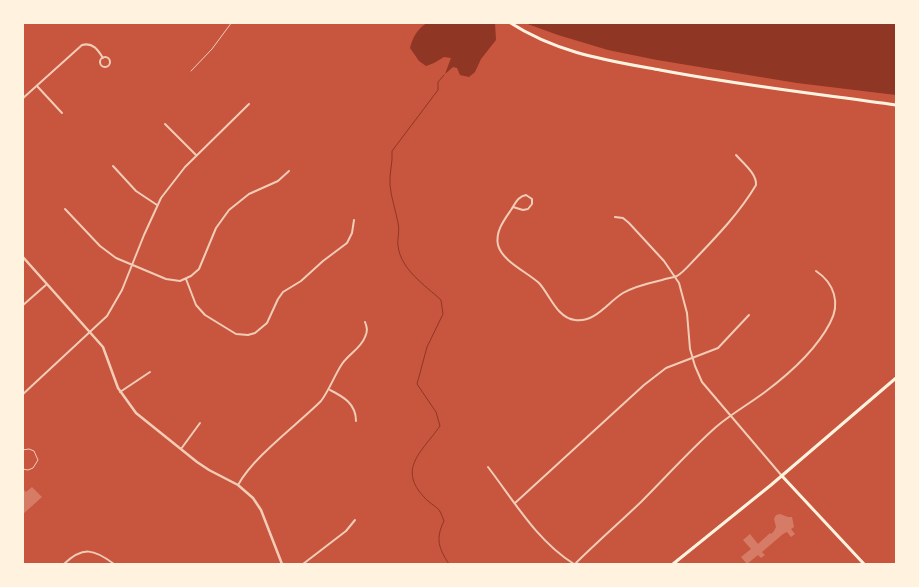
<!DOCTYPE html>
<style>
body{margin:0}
#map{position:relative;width:919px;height:587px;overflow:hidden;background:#c8553d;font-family:"Golos Text",sans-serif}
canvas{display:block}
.frame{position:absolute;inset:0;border:24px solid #fff3e0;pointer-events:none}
</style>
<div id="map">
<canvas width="919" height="587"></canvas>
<div class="frame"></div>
</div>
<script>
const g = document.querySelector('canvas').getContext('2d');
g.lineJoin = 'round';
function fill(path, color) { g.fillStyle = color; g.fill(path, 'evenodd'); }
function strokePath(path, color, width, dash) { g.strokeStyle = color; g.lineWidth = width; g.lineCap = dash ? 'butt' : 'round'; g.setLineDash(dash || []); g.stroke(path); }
const water = new Path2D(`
 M 427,23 L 495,23 L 496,40 L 481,59 L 475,72 L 469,77 L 460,75 L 457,68 L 453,67 L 445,74 L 451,58 L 444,57 L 434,63 L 426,66 L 419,61 L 410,48 C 413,37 417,29 427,23 Z
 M 525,23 L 896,23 L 896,95 L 797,83 L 657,60 L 608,50 L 558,35 Z`);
const stream = new Path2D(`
 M 444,75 L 438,82 L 438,90 L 392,151 C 393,163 389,173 390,185 C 391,198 396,211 398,223 C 400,231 397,239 398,246 C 401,270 425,285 441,300 L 443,314 L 427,347 L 417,384 L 436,412 L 440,426 C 421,453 395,470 428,501 C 439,510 439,507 444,521 C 435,539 439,549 449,564`);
const building = new Path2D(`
 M 32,487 L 42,497 L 22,515 L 22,488 L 26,492 Z
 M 780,514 L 788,517 L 792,517 L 794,527 L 791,529 L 795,534 L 791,537 L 787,532 L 783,534 L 762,552 L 765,555 L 761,558 L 758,555 L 747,564 L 741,557 L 751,549 L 743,540 L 750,534 L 758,544 L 770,533 L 771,534 L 774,531 L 776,527 L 774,519 L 776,515 Z`);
const service = new Path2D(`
 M 191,71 L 212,49 L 232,22
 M 22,450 L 29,449 L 34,451 L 38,460 L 33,468 L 28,470 L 22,469`);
const minor = new Path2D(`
 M100 62a5 5 0 1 1 10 0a5 5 0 1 1-10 0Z
 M 37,86 L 62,113
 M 22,99 L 82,45 C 93,42 98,50 103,58
 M 165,124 L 196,155
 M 113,166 L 136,191 L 157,205
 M 513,207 L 523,210 L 528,209 L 532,204 L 532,199 L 526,195 C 518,196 515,204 511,210 C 504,220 495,232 498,245 C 502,261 527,272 539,283 C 550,295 557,318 575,320 C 595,323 608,302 623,293 C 635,286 649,283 662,280 C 667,278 673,278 677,276 C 684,272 690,264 696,258 C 718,235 740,212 756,185 C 757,174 743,163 736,155
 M 65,209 L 100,246 L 116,258 L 166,279 L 180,281 L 191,276 L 199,269 L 216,228 L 229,210 L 249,194 L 278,181 L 289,171
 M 615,217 L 623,218 L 629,223 L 664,261 L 679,283 L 687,313 L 690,349 L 695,366 L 702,382 L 782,476
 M 186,279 L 196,305 L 205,315 L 236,334 L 248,335 L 255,333 L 267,323 L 278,299 L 283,292 L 301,281 L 323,261 L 347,243 L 352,233 L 354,220
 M 22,306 L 47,284
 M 330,390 C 344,397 356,404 356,421
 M 120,392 L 150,372
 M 22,395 L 107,316 L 122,290 L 144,235 L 161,198 L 185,167 L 249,104
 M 181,449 L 200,423
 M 488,467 C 514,501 537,541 574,564
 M 238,485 C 254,456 297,425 321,401 C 330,389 334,376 342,364 C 349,354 361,348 365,337 C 368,331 367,327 365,322
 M 515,503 L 644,385 L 666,368 L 718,348 L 749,315
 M 64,564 C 83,546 94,549 114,564
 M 303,564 L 346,531 L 355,520
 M 575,564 C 596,543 619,523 641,502 C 666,477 689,451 716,427 C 731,414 749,404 765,392 C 789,374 816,350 830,323 C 841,303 834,283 816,271`);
const tertiary = new Path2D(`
 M 22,256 L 103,347 L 118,388 L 136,413 L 197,462 L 209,470 L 238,485 L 253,498 L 261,510 L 282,564`);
const secondary = new Path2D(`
 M 782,476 L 864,564
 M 673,564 L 771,485 L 896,378`);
const primary = new Path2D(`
 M 509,22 C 557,53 605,60 660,70 C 738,85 818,94 896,105`);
fill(water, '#8f3625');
strokePath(stream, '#8f3625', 1);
fill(building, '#d67c66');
strokePath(service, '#f1ccb7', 1);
strokePath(minor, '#f1ccb7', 2);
strokePath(tertiary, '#f1ccb7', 2.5);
strokePath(secondary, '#fff3e0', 3);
strokePath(primary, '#fff3e0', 3);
</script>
